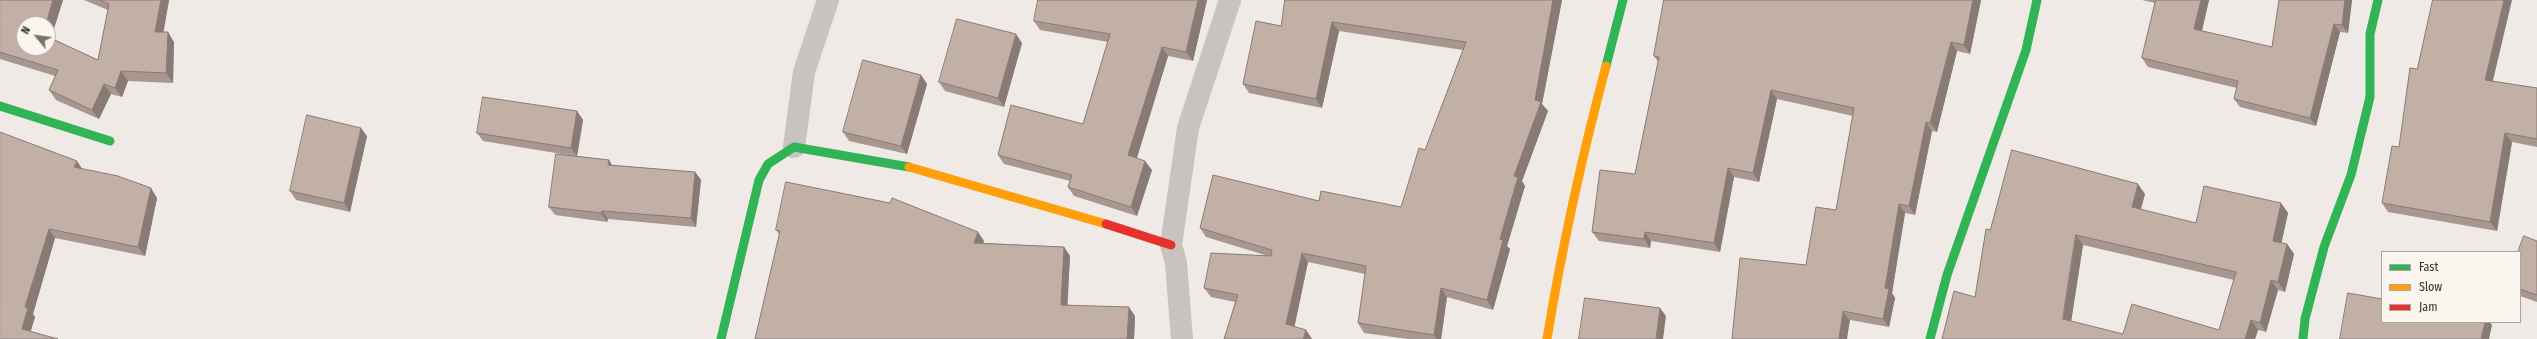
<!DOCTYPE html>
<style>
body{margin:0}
#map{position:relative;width:2537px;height:339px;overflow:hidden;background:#efeae5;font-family:"Fira Sans Condensed",sans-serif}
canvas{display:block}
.legend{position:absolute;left:2381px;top:251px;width:140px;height:72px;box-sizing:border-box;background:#faf5ee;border:1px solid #ada6a0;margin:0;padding:5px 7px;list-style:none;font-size:12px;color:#3a302b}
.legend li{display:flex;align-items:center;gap:8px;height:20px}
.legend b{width:20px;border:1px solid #ada6a0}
.north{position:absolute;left:16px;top:16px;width:40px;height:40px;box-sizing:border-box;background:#faf5ee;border:1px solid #ada6a0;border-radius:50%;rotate:299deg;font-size:11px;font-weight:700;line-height:16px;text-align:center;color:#3a302b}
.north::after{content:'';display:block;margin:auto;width:14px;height:18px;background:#79716c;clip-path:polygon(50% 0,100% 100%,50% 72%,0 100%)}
</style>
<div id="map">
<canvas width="2537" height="339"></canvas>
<ul class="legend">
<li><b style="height:5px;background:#30b455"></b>Fast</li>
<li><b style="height:5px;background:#ff9f0a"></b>Slow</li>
<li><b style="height:5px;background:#e5322d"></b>Jam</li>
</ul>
<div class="north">N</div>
</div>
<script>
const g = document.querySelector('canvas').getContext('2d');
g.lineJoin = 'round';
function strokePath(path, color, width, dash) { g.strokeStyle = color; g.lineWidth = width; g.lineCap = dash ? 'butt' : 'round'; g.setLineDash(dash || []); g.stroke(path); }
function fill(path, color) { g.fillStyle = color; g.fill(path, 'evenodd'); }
const street = new Path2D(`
 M 794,147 L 804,72 L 828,0
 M 1182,339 L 1176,263 L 1171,245 L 1188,128 L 1230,0`);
const fast = new Path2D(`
 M 1606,66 L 1623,0
 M 0,106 L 110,141
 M 721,339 L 759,180 L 768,164 L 794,147 L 909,167
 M 1930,339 L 1947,275 L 2026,50 L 2037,0
 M 2303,339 L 2305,319 L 2324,247 L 2351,175 L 2370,97 L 2370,34 L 2378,0`);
const slow = new Path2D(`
 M 909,167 L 1106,224
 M 1547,339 C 1562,247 1582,156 1606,66`);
const jam = new Path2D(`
 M 1106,224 L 1171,245`);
const wall = new Path2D(`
 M 0,0 L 63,0 L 51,38 L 98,60 L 108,10 L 84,0 L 169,0 L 163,32 L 174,42 L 173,83 L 128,81 L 122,97 L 111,94 L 99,119 L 56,100 L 49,90 L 55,76 L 0,59 Z
 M 1207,0 L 1193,61 L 1168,56 L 1137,158 L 1152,170 L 1137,216 L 1074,196 L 1068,187 L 1070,181 L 1004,164 L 998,155 L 1083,124 L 1108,42 L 1040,30 L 1034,21 Z
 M 1562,0 L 1542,104 L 1548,111 L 1522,181 L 1525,186 L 1507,246 L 1510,249 L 1493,310 L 1447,297 L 1441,339 L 1408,339 L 1364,333 L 1358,323 L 1365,274 L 1308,262 L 1294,327 L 1306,330 L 1312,339 L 1224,339 L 1235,302 L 1211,297 L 1204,288 L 1265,255 L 1206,237 L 1200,228 L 1319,201 L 1401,207 L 1425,150 L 1463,50 L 1339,31 L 1322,108 L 1249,93 L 1243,84 L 1281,26 Z
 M 1664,0 L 1981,0 L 1970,54 L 1957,51 L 1937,132 L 1932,131 L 1915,215 L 1905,213 L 1892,293 L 1895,298 L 1889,327 L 1850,320 L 1806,265 L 1836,210 L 1853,116 L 1777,99 L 1759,182 L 1734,177 L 1720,252 L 1651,241 L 1650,248 L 1599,241 L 1592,232 L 1635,174 L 1658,62 L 1654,56 Z
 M 2142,0 L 2209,0 L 2202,31 L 2272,47 L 2279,0 L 2352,0 L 2348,33 L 2340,32 L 2316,126 L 2240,107 L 2234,99 L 2237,88 L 2148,67 L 2142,58 L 2155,3 Z
 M 1022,43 L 1004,107 L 945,91 L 939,82 Z
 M 921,75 L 927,84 L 907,154 L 849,141 L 843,132 Z
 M 2493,81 L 2537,88 L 2537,147 L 2512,142 L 2497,231 L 2388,212 L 2382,203 L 2399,147 Z
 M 577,111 L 583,120 L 577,156 L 609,160 L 612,165 L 695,172 L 701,180 L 696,227 L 608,219 L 607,222 L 555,215 L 549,207 L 574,156 L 483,141 L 477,133 Z
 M 0,132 L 82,169 L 157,198 L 145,256 L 55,238 L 33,314 L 35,317 L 31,331 L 0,339 Z
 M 367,136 L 350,212 L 296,200 L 290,191 Z
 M 2145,194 L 2141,210 L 2196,223 L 2281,203 L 2288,213 L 2281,243 L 2287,244 L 2294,254 L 2285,292 L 2278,290 L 2266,332 L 2258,330 L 2255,339 L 1942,339 L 1975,297 L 1990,230 ZM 2083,245 L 2234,280 L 2219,330 L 2123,334 L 2071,321 Z
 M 776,230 L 984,241 L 983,243 L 1064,247 L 1070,256 L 1067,305 L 1135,316 L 1134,339 L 779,234 Z
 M 2537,241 L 2537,302 L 2520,296 L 2520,252 Z`);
const shadedWall = new Path2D(`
 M 53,0 L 63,0 L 49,44 L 48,42 L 48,24 L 46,24 Z
 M 161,0 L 169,0 L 162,41 L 155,32 Z
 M 1198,0 L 1207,0 L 1193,61 L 1186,52 Z
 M 1553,0 L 1562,0 L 1542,104 L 1548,111 L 1522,181 L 1525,186 L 1507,246 L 1510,249 L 1493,310 L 1487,300 L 1514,176 L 1535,100 Z
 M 1973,0 L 1981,0 L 1970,54 L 1964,45 Z
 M 2201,0 L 2209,0 L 2200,38 L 2194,29 Z
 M 2345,0 L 2352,0 L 2348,33 L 2342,25 Z
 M 2504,0 L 2512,0 L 2491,89 L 2485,80 Z
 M 1332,22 L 1339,31 L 1322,108 L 1316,99 Z
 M 2334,24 L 2340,32 L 2316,126 L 2310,118 Z
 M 168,32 L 174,42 L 173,83 L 166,73 Z
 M 1016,34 L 1022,43 L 1004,107 L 998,98 Z
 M 1951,42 L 1957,51 L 1937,132 L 1930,123 Z
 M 1162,47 L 1168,56 L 1135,164 L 1128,155 Z
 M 121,71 L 128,81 L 122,97 L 115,88 Z
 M 921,75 L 927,84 L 907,154 L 901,146 Z
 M 104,84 L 111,94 L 99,119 L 92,110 Z
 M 1771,90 L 1777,99 L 1759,182 L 1753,173 Z
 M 577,111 L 583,120 L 577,156 L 571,148 Z
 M 1926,122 L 1932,131 L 1915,215 L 1909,206 Z
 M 361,128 L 367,136 L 350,212 L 344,203 Z
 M 2505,133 L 2512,142 L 2497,231 L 2490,222 Z
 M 609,160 L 614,169 L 608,165 Z
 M 77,161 L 83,170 L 74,167 Z
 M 1145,161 L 1152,170 L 1137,216 L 1131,207 Z
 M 1728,168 L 1734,177 L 1720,252 L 1714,243 Z
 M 695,172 L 701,180 L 696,227 L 691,218 Z
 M 2138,184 L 2145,194 L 2138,217 L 2132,207 Z
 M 151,188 L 157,198 L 145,256 L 138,247 Z
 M 2281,203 L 2288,213 L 2280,250 L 2273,241 Z
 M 1899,204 L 1905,213 L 1892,293 L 1895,298 L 1889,327 L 1883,319 L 1885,288 Z
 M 602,211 L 608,219 L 607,222 L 601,213 Z
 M 49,229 L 55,238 L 33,314 L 35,317 L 28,338 L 22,329 L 25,307 Z
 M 978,232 L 984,241 L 980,252 L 974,243 Z
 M 1645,232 L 1651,241 L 1650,248 L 1644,239 Z
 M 2076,235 L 2083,245 L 2070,329 L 2063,319 Z
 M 2287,244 L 2294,254 L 2285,292 L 2278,282 Z
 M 1064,247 L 1070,256 L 1067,314 L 1061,305 Z
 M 1302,253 L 1308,262 L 1293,334 L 1286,324 Z
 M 2271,280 L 2278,290 L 2266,332 L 2260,323 Z
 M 1441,288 L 1447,297 L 1441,339 L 1437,339 L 1434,335 Z
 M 1129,307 L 1135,316 L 1134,339 L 1127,339 Z
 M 1660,308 L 1666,316 L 1663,339 L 1656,339 Z
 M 1843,311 L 1850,320 L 1847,339 L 1839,339 Z
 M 2251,320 L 2258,330 L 2255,339 L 2245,339 Z
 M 2485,322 L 2490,322 L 2492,325 L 2489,339 L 2481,339 Z
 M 1306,330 L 1312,339 L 1303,339 Z`);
const building = new Path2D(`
 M 0,0 L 53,0 L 46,24 L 24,24 L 24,48 L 48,48 L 48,37 L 98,60 L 109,4 L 100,0 L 161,0 L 155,32 L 168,32 L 166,73 L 121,71 L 115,88 L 104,84 L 92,110 L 49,90 L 58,70 L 0,52 Z
 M 1038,0 L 1198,0 L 1186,52 L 1162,47 L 1128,155 L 1145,161 L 1131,207 L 1068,187 L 1072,175 L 998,155 L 1011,105 L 1083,124 L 1110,34 L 1034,21 Z
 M 1285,0 L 1553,0 L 1535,100 L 1541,102 L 1514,176 L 1518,177 L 1500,239 L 1503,240 L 1487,300 L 1441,288 L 1434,335 L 1358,323 L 1366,266 L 1302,253 L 1286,324 L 1306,330 L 1303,339 L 1224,339 L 1238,295 L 1204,288 L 1211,253 L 1271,256 L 1272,250 L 1200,228 L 1213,175 L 1319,201 L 1321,191 L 1401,207 L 1419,148 L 1425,150 L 1466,42 L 1332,22 L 1316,99 L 1243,84 L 1256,21 L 1281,26 Z
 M 1664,0 L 1973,0 L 1964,45 L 1951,42 L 1930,123 L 1926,122 L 1909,206 L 1899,204 L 1885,288 L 1889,289 L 1883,319 L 1843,311 L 1839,339 L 1732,339 L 1740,258 L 1806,265 L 1816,207 L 1836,210 L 1854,108 L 1771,90 L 1753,173 L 1728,168 L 1714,243 L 1645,232 L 1644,239 L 1592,232 L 1600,170 L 1635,174 L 1659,57 L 1654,56 Z
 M 2156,0 L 2201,0 L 2194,29 L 2272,47 L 2279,0 L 2345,0 L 2342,25 L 2334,24 L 2310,118 L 2234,99 L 2238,81 L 2142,58 Z
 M 2433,0 L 2504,0 L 2485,80 L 2537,88 L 2537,139 L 2505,133 L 2490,222 L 2382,203 L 2392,146 L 2399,147 L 2410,68 L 2417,69 Z
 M 957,19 L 1016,34 L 998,98 L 939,82 Z
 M 863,60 L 921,75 L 901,146 L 843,132 Z
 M 483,97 L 577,111 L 571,148 L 477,133 Z
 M 307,115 L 361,128 L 344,203 L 290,191 Z
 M 0,132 L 77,161 L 74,167 L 118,176 L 151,188 L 138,247 L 49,229 L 25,307 L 28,308 L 22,329 L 58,339 L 0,339 Z
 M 2012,150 L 2138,184 L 2132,207 L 2196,223 L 2204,186 L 2281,203 L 2273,241 L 2287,244 L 2278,282 L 2271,280 L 2260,323 L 2251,320 L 2245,339 L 1942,339 L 1954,291 L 1975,297 L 1986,229 L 1990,230 ZM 2076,235 L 2236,272 L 2219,330 L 2132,304 L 2123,334 L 2063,319 Z
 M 556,154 L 609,160 L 608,165 L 695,172 L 691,218 L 602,211 L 601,213 L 549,207 Z
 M 786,182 L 890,203 L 892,198 L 978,232 L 974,243 L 1064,247 L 1061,305 L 1129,307 L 1127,339 L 755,339 L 780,231 L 776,230 Z
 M 2524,236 L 2537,241 L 2537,295 L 2520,289 L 2520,252 L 2518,252 Z
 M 2348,293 L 2382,299 L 2382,322 L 2485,322 L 2481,339 L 2340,339 Z
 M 1585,298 L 1660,308 L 1656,339 L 1579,339 Z`);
strokePath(street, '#c8c3be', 22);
strokePath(fast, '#30b455', 9);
strokePath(slow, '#ff9f0a', 9);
strokePath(jam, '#e5322d', 9);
fill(wall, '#a79790');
fill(shadedWall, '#887b75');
fill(building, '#c2b0a7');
strokePath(building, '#887b75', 1);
</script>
